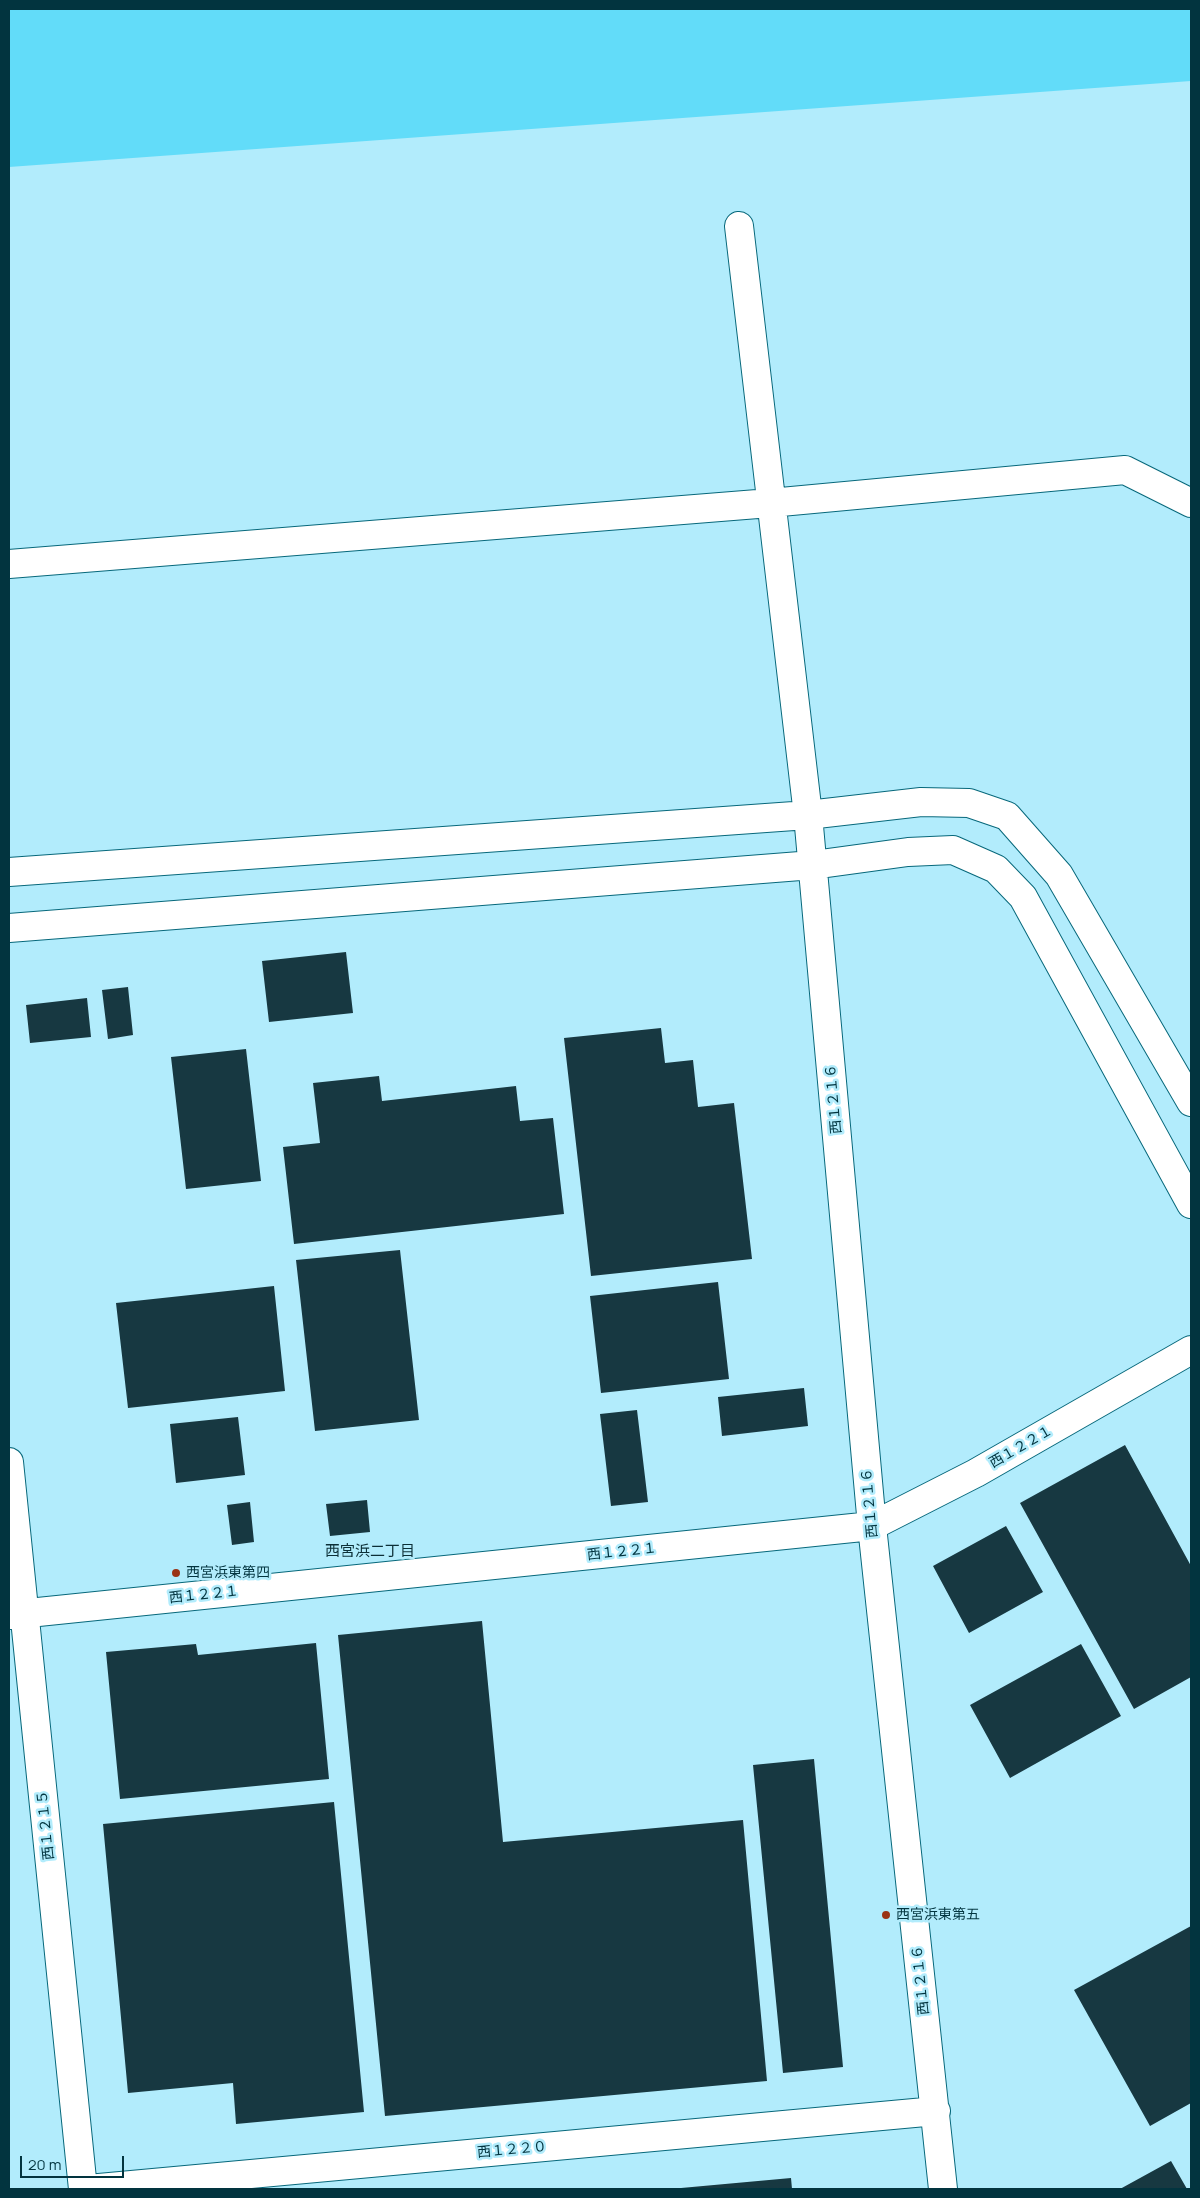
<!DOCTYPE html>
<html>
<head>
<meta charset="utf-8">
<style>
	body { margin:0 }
	#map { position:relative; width:1200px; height:2198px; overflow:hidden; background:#b2ecfc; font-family:Manrope,sans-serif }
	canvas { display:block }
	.frame { position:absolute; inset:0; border:10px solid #02343f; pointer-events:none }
	.scale { position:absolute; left:20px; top:2156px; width:104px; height:22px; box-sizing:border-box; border:2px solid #02343f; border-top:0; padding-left:6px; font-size:15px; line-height:18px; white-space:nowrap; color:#02343f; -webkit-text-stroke:4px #b2ecfc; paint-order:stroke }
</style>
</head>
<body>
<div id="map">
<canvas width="1200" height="2198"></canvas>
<div class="frame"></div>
<div class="scale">20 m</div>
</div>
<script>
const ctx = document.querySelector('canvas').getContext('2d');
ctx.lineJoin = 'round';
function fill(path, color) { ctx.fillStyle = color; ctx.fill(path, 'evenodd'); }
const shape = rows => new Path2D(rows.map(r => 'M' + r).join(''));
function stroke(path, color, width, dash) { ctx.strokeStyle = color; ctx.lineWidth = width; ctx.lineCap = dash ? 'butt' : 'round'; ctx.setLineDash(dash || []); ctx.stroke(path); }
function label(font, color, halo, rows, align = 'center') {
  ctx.font = font + ' Manrope,"Noto Sans JP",sans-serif'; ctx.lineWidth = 5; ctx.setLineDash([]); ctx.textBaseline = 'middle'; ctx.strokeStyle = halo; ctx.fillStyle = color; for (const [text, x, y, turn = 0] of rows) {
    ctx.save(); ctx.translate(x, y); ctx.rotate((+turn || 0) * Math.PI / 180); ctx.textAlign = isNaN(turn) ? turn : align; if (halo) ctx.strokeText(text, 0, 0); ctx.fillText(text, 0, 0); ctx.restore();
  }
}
fill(shape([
	[9,9,1191,9,1191,81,9,167]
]), '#62dcf9');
fill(shape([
	[346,952,353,1013,269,1022,262,961],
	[128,987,133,1035,108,1039,102,990],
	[87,998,91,1037,30,1043,26,1005],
	[661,1028,665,1063,693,1060,698,1107,734,1103,752,1259,591,1276,564,1038],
	[246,1049,261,1181,186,1189,171,1057],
	[379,1076,382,1101,516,1086,520,1121,553,1118,564,1214,294,1244,283,1147,320,1143,313,1083],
	[400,1250,419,1420,315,1431,296,1260],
	[718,1282,729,1379,601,1393,590,1296],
	[274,1286,285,1391,128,1408,116,1303],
	[804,1388,808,1426,722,1436,718,1397],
	[637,1410,648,1502,611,1506,600,1414],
	[238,1417,245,1475,176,1483,170,1424],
	[1125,1445,1191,1566,1191,1677,1134,1709,1020,1503],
	[367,1500,370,1532,330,1536,326,1504],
	[250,1502,254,1542,232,1545,227,1505],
	[1006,1526,1043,1592,969,1633,933,1566],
	[482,1621,503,1842,743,1820,767,2081,385,2116,338,1635],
	[316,1643,329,1779,120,1799,106,1652,196,1644,198,1655],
	[1081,1644,1121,1716,1010,1778,970,1705],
	[814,1759,843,2067,783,2073,753,1765],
	[334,1802,364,2112,236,2124,233,2083,128,2093,103,1824],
	[1191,1926,1191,2103,1150,2126,1074,1990],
	[1171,2161,1187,2189,1120,2189],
	[791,2178,792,2189,681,2189,681,2188]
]), '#173841');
const minor = shape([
	[739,226,808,815,872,1526,943,2189],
	[9,564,770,503,1125,470,1191,503],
	[9,872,808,815,921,802,969,803,1007,816,1059,875,1191,1102],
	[9,928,813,865,908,852,953,850,996,869,1023,897,1191,1204],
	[9,1462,83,2189],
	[9,1615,872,1526,976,1473,1191,1350],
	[88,2189,936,2111]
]);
stroke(minor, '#07687b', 30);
stroke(minor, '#fff', 28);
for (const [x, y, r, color] of [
	[176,1573,5,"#9a3315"],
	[886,1915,5,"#9a3315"]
]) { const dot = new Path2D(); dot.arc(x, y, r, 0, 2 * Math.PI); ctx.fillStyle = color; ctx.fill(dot); stroke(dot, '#b2ecfc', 2); }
label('14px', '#02343f', '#b2ecfc', [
	["西１２１６",834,1099,-95],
	["西１２２１",1021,1447,-30],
	["西１２１６",870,1503,-95],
	["西１２２１",622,1552,-6],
	["西１２２１",204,1595,-6],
	["西１２１５",46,1825,-96],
	["西１２１６",921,1980,-96],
	["西１２２０",512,2150,-5]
]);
label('14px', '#02343f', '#b2ecfc', [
	["西宮浜東第四",186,1573],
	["西宮浜東第五",896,1915]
], 'left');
label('15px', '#0c2f37', '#b2ecfc', [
	["西宮浜二丁目",370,1552]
]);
</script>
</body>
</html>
